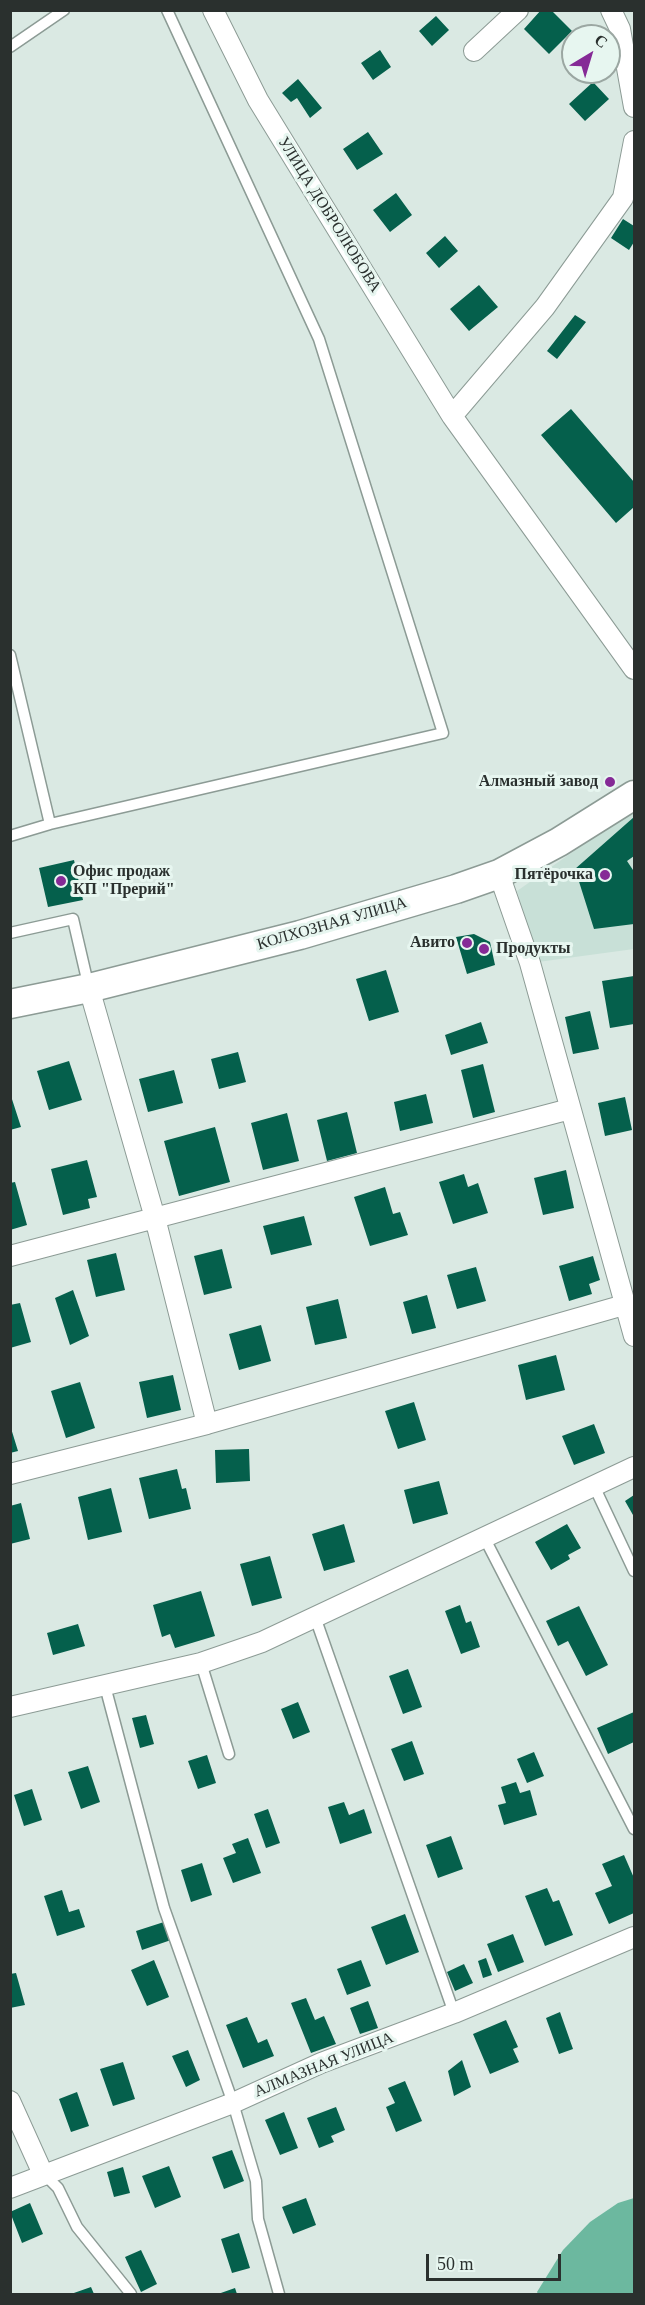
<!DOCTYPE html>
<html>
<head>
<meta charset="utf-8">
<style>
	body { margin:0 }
	#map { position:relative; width:645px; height:2305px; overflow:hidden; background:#dae9e3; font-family:"Times New Roman",serif }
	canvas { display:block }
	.frame { position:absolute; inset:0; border:12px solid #2a302e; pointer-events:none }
	.north { position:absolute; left:561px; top:24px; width:60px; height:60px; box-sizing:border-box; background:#e7f6f0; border:2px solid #9ba7a2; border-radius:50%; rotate:38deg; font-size:16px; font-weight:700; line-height:24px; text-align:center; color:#2a302e }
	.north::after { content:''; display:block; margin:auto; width:21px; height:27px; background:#852a96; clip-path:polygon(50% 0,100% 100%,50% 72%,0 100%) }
	.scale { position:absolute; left:426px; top:2254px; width:135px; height:27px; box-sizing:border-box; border:3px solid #2a302e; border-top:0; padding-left:8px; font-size:18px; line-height:21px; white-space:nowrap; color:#2a302e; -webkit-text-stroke:4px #e7f6f0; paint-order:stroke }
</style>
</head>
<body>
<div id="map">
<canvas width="645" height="2305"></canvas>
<div class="frame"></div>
<div class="north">С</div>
<div class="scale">50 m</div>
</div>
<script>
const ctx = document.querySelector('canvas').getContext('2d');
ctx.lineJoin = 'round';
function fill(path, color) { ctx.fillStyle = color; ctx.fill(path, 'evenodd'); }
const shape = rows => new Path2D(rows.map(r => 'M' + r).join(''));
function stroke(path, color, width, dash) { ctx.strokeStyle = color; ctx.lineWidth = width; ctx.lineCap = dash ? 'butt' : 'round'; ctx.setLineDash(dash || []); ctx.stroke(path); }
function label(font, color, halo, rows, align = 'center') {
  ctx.font = font + ' "Times New Roman",serif'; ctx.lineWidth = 6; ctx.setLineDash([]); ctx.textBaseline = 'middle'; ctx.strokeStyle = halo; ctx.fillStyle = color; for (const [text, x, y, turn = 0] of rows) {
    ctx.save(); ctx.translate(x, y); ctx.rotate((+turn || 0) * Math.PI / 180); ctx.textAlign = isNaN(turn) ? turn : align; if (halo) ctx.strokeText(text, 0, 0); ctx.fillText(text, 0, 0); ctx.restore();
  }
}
fill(shape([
	[634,809,634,949,538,962,517,891]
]), '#c8e0d7');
fill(shape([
	[634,2198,634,2294,538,2294,537,2292,563,2250,590,2222,618,2203]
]), '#6cb89f');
fill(shape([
	[541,10,551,10,572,31,549,54,524,29],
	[436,16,449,30,432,46,419,31],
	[380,50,391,67,373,80,361,63],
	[298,79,322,108,310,118,297,98,291,102,282,93],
	[593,82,609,99,585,121,569,104],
	[368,132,383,154,357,170,343,149],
	[396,193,412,215,390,232,373,210],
	[623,219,634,226,634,242,629,250,611,238],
	[445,236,458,251,439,268,426,253],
	[479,285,498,307,469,331,450,309],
	[575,315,586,322,557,359,547,351],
	[571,409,634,482,634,507,616,523,541,435],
	[634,817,634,856,627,861,633,870,634,924,594,929,575,869],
	[74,860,83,900,48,907,39,868],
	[474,934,490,942,495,965,467,974,456,937],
	[386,970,399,1012,369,1021,356,979],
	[634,976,634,1024,610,1028,602,981],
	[590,1011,599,1049,573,1054,565,1017],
	[481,1022,488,1043,451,1055,445,1035],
	[238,1052,246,1082,219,1089,211,1059],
	[69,1061,82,1100,49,1110,37,1071],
	[483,1064,495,1112,473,1118,461,1070],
	[174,1070,183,1103,148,1112,139,1079],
	[10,1093,21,1127,10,1130],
	[426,1094,433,1123,400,1131,394,1102],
	[625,1097,632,1130,605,1136,598,1103],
	[347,1112,357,1153,327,1161,317,1120],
	[287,1113,299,1161,263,1170,251,1123],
	[215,1127,230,1182,179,1196,164,1141],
	[87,1160,97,1197,88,1199,90,1208,63,1215,51,1169],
	[566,1170,574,1208,543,1215,534,1178],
	[464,1174,468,1187,478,1183,488,1213,453,1224,439,1182],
	[15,1182,27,1225,10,1230,10,1183],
	[385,1187,393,1214,400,1212,408,1235,370,1246,354,1197],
	[304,1216,312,1245,271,1255,263,1226],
	[222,1249,232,1288,204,1295,194,1256],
	[116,1253,125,1290,96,1297,87,1260],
	[593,1256,600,1280,589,1284,592,1294,569,1301,559,1266],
	[476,1267,486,1301,457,1309,447,1275],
	[73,1290,89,1336,70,1345,55,1298],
	[427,1295,436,1328,412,1334,403,1302],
	[338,1299,347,1338,315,1345,306,1307],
	[20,1303,31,1342,10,1348,10,1305],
	[261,1325,271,1361,239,1370,229,1334],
	[556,1355,565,1390,526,1400,518,1365],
	[173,1375,181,1410,147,1418,139,1382],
	[80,1382,95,1428,66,1438,51,1391],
	[414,1402,426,1440,398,1449,385,1411],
	[594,1424,605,1453,574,1465,562,1436],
	[10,1425,18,1451,10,1453],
	[249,1449,250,1481,216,1483,215,1450],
	[177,1469,182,1489,186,1488,191,1509,149,1519,139,1478],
	[439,1481,448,1514,413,1524,404,1490],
	[111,1488,122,1532,88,1540,78,1497],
	[634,1495,634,1514,633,1515,625,1501],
	[21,1503,30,1539,10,1544,10,1506],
	[344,1524,355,1562,324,1571,312,1534],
	[567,1524,581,1548,568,1555,570,1559,551,1570,535,1542],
	[270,1556,282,1598,252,1606,240,1564],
	[201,1591,215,1636,175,1648,170,1634,162,1637,153,1605],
	[460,1605,466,1623,471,1621,480,1647,461,1654,445,1611],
	[579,1606,608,1665,586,1676,568,1641,558,1646,546,1621],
	[78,1624,85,1646,53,1655,47,1633],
	[408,1669,422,1707,403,1714,389,1676],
	[298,1702,310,1732,293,1739,281,1709],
	[634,1712,634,1742,608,1754,597,1728],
	[146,1715,154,1744,140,1748,132,1718],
	[412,1741,424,1774,404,1781,391,1749],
	[534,1752,544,1776,527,1783,517,1759],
	[207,1755,216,1783,198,1789,188,1761],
	[88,1766,100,1802,81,1809,68,1772],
	[516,1782,520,1793,530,1790,537,1815,504,1825,498,1805,506,1803,501,1787],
	[32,1789,42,1820,24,1826,14,1795],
	[344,1802,349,1815,364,1809,372,1833,340,1844,328,1807],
	[268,1809,280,1843,266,1848,254,1814],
	[451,1836,463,1869,438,1878,426,1845],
	[248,1838,261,1873,233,1883,223,1858,236,1853,232,1844],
	[624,1855,634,1878,634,1913,609,1924,595,1893,612,1886,602,1864],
	[202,1863,212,1895,191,1902,181,1870],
	[547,1888,553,1902,559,1900,573,1935,545,1946,525,1896],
	[62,1890,69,1912,79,1909,85,1927,57,1936,44,1896],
	[405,1914,419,1952,386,1965,371,1927],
	[164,1922,171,1940,142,1950,136,1931],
	[513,1934,524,1962,498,1972,487,1944],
	[486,1958,492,1975,483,1978,478,1961],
	[154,1960,169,1997,147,2006,131,1970],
	[361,1960,371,1986,347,1995,337,1969],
	[464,1964,473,1983,455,1991,447,1972],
	[16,1973,25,2005,10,2008,10,1974],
	[306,1998,315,2020,324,2016,336,2044,311,2053,291,2003],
	[368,2001,378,2028,360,2034,350,2008],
	[560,2012,573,2049,559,2054,546,2018],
	[247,2017,258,2043,267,2039,274,2056,243,2068,226,2025],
	[506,2020,518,2047,513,2049,519,2062,490,2074,473,2034],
	[188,2050,200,2080,186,2087,172,2056],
	[462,2060,471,2087,454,2096,448,2071],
	[123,2062,135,2099,113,2106,100,2069],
	[405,2081,422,2121,396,2132,386,2107,395,2103,388,2088],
	[77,2092,89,2126,71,2132,59,2099],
	[336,2107,345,2130,331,2136,334,2142,319,2148,307,2118],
	[284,2112,298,2148,280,2155,265,2120],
	[232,2150,244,2181,224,2189,212,2157],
	[169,2166,181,2197,155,2208,142,2176],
	[123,2167,130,2193,114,2197,107,2172],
	[306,2198,316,2225,293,2234,282,2207],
	[30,2203,43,2234,22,2243,10,2212],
	[239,2233,250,2268,232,2273,221,2239],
	[141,2250,157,2284,141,2292,125,2257],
	[91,2287,94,2294,71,2294],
	[235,2288,237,2294,218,2294]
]), '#05604c');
const service = shape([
	[10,47,64,10],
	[10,655,50,824],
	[10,836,50,824,443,733,319,339,167,10],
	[10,933,73,919,89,988],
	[594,1486,634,1571],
	[484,1537,634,1829],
	[315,1617,454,2013],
	[201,1663,229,1754],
	[105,1686,164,1908,233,2103,256,2181,258,2219,279,2294],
	[44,2174,58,2188,77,2227,131,2294]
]);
const minor = shape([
	[213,10,258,100,452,416,634,669],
	[611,10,620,29,634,107],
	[474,51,518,10],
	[452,416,545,307,623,198,634,141],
	[499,874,530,963,634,1336],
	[89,988,155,1218,207,1424],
	[10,1256,570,1109],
	[10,1474,207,1424,624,1305],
	[10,1707,201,1663,262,1642,634,1467],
	[10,2101,43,2174],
	[10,2188,233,2103,321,2063,454,2013,634,1937]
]);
const secondary = shape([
	[10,1004,89,988,300,935,456,889,499,874,559,842,634,795]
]);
stroke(service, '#8c9b95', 13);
stroke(minor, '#8c9b95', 22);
stroke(secondary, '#8c9b95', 31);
stroke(service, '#fff', 10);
stroke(minor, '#fff', 20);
stroke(secondary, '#fff', 28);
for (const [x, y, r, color] of [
	[610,782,6,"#852a96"],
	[605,875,6,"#852a96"],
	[61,881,6,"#852a96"],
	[467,943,6,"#852a96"],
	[484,949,6,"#852a96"]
]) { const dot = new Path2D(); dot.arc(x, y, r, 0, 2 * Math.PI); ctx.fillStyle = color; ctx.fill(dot); stroke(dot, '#e7f6f0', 2); }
label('16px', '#2a302e', '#e7f6f0', [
	["УЛИЦА ДОБРОЛЮБОВА",329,215,58],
	["КОЛХОЗНАЯ УЛИЦА",332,924,-16],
	["АЛМАЗНАЯ УЛИЦА",324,2065,-22]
]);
label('bold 16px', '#2a302e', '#e7f6f0', [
	["Алмазный завод",598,782],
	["Офис продаж",73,872,"left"],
	["КП \"Прерий\"",73,890,"left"],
	["Пятёрочка",593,875],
	["Авито",455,943],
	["Продукты",496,949,"left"]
], 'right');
</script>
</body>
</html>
